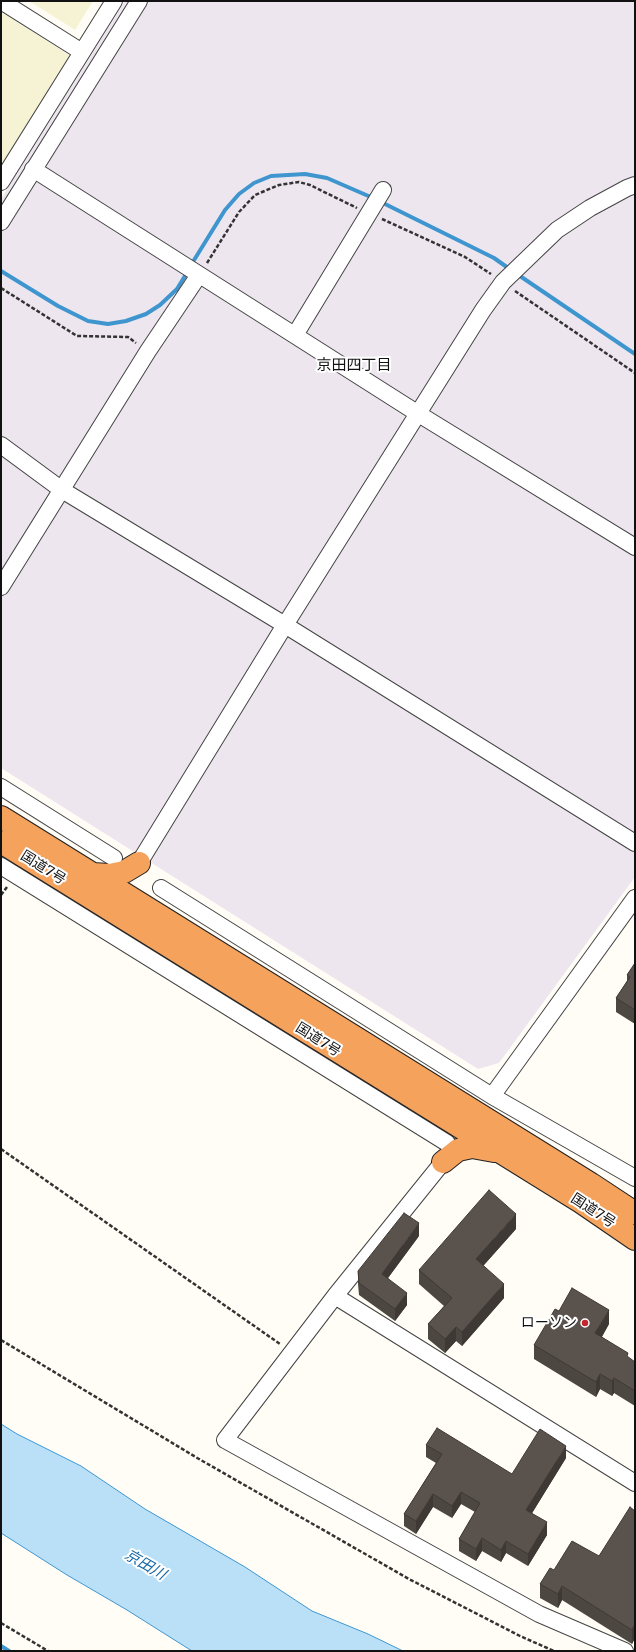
<!DOCTYPE html>
<html>
<head>
<meta charset="utf-8">
<style>
	body { margin:0 }
	#map { position:relative; width:636px; height:1652px; overflow:hidden; background:#fffdf5; font-family:Merriweather,serif }
	canvas { display:block }
	.frame { position:absolute; inset:0; border:2px solid #111; pointer-events:none }
</style>
</head>
<body>
<div id="map">
<canvas width="636" height="1652"></canvas>
<div class="frame"></div>
</div>
<script>
const ctx = document.querySelector('canvas').getContext('2d');
ctx.lineJoin = 'round';
function fill(path, color) { ctx.fillStyle = color; ctx.fill(path, 'evenodd'); }
const shape = rows => new Path2D(rows.map(r => 'M' + r).join(''));
function stroke(path, color, width, dash) { ctx.strokeStyle = color; ctx.lineWidth = width; ctx.lineCap = dash ? 'butt' : 'round'; ctx.setLineDash(dash || []); ctx.stroke(path); }
function label(font, color, halo, rows, align = 'center') {
  ctx.font = font + ' Merriweather,"Noto Sans JP",serif'; ctx.lineWidth = 4; ctx.setLineDash([]); ctx.textBaseline = 'middle'; ctx.strokeStyle = halo; ctx.fillStyle = color; for (const [text, x, y, turn = 0] of rows) {
    ctx.save(); ctx.translate(x, y); ctx.rotate((+turn || 0) * Math.PI / 180); ctx.textAlign = isNaN(turn) ? turn : align; if (halo) ctx.strokeText(text, 0, 0); ctx.fillText(text, 0, 0); ctx.restore();
  }
}
fill(shape([
	[125,1,635,1,635,877,499,1063,478,1069,1,768,1,199]
]), '#eee6ef');
fill(shape([
	[29,1,93,1,75,30],
	[1,12,72,57,1,170]
]), '#f6f3d4');
const water = shape([
	[1,1424,17,1434,81,1466,145,1509,245,1567,312,1611,368,1634,403,1651,192,1651,127,1610,67,1575,1,1533,1,1424]
]);
fill(water, '#b9e0f7');
stroke(water, '#3f96cf', 1);
stroke(shape([
	[379,201,494,258,511,270],
	[191,265,225,210,239,194,254,183,271,176,305,174,327,178,373,198],
	[1,271,58,306,88,321,108,324,126,321,146,314,160,305,177,289,188,271],
	[517,274,635,354],
	[1,1646,9,1651]
]), '#3f96cf', 4);
const minor = shape([
	[1,1,82,52],
	[33,169,417,413,635,547],
	[1,182,114,1],
	[1,222,139,1],
	[295,335,383,190],
	[1,445,62,490,285,625,635,843],
	[1,587,148,351,199,275],
	[1,787,114,858],
	[139,863,285,625,483,310,503,282,557,230,590,208,627,188,635,185],
	[1,866,447,1143],
	[161,888,492,1096,635,1178],
	[492,1096,635,898],
	[443,1162,335,1296,225,1440,539,1614,625,1651],
	[335,1296,635,1483]
]);
const highway = shape([
	[1,817,591,1184,635,1213],
	[1,842,581,1202,635,1239],
	[92,874,110,875,124,872,139,863],
	[443,1162,458,1150,472,1147,494,1151]
]);
stroke(minor, '#444', 18);
stroke(highway, '#222', 24);
stroke(shape([
	[382,219,465,257,491,274],
	[207,263,239,212,255,195,279,185,299,182,310,185,357,208],
	[1,288,77,336,128,337,136,343],
	[515,291,635,373],
	[1,895,7,887],
	[1,1149,280,1344],
	[1,1340,199,1459,409,1579,520,1636,554,1651],
	[1,1623,48,1651]
]), '#333', 2.5, [4, 2]);
stroke(minor, '#fff', 16);
stroke(highway, '#f5a25d', 22);
fill(shape([
	[635,963,635,1024,616,1012,616,998,627,981,627,975],
	[516,1229,483,1266,504,1298,462,1346,456,1341,445,1353,428,1339,428,1324,444,1306,419,1284,419,1270],
	[419,1236,388,1278,407,1305,395,1321,359,1295,358,1284,358,1271],
	[609,1324,602,1337,628,1358,635,1362,635,1406,614,1393,612,1396,600,1389,596,1397,534,1359,534,1345],
	[426,1445,512,1474,566,1458,532,1513,547,1535,528,1566,506,1553,501,1562,482,1551,476,1561,459,1551,459,1539,475,1512,461,1504,452,1518,433,1507,416,1534,404,1526,404,1514,436,1463,426,1457],
	[635,1511,635,1638,632,1644,562,1600,558,1608,540,1598,540,1584,554,1570,599,1556]
]), '#4d4742');
fill(shape([
	[516,1214,516,1229,476,1274,476,1259],
	[419,1223,419,1236,382,1286,382,1274],
	[504,1284,504,1298,462,1346,462,1332],
	[407,1293,407,1305,395,1321,395,1309],
	[609,1310,609,1324,595,1348,595,1333],
	[456,1327,456,1341,445,1353,445,1339],
	[600,1374,600,1389,596,1397,596,1382],
	[614,1378,614,1393,612,1396,612,1381],
	[566,1446,566,1458,526,1523,526,1510],
	[461,1492,461,1504,452,1518,452,1506],
	[433,1494,433,1507,416,1534,416,1521],
	[547,1522,547,1535,528,1566,528,1554],
	[482,1538,482,1551,476,1561,476,1549],
	[506,1541,506,1553,501,1562,501,1550],
	[562,1586,562,1600,558,1608,558,1594],
	[635,1624,635,1638,632,1644,632,1630]
]), '#3f3936');
const building = shape([
	[635,963,635,1010,616,998,630,977,627,975,635,963],
	[489,1190,516,1214,476,1259,504,1284,462,1332,456,1327,445,1339,428,1324,452,1298,419,1270,489,1190],
	[404,1213,419,1223,382,1274,407,1293,395,1309,359,1283,358,1271,404,1213],
	[572,1288,609,1310,595,1333,628,1353,627,1356,635,1362,635,1391,614,1378,612,1381,600,1374,596,1382,534,1345,555,1309,559,1311,572,1288],
	[437,1428,512,1474,540,1429,566,1446,526,1510,547,1522,528,1554,506,1541,501,1550,482,1538,476,1549,459,1539,480,1503,461,1492,452,1506,433,1494,416,1521,404,1514,442,1454,426,1445,437,1428],
	[630,1507,635,1511,635,1624,632,1630,562,1586,558,1594,540,1584,550,1568,554,1570,572,1541,599,1556,630,1507]
]);
fill(building, '#5a524d');
stroke(building, '#3f3936', 1);
for (const [x, y, r, color] of [
	[585,1323,4,"#c4262e"]
]) { const dot = new Path2D(); dot.arc(x, y, r, 0, 2 * Math.PI); ctx.fillStyle = color; ctx.fill(dot); stroke(dot, '#fff', 1.5); }
label('14px', '#111', '#fff', [
	["国道7号",43,868,32],
	["国道7号",318,1040,32],
	["国道7号",593,1211,33]
]);
label('14px', '#111', '#fff', [
	["ローソン",577,1323]
], 'right');
label('15px', '#111', '#fff', [
	["京田四丁目",354,366]
]);
label('italic 15px', '#1768a6', '#fff', [
	["京田川",145,1565,30]
]);
</script>
</body>
</html>
